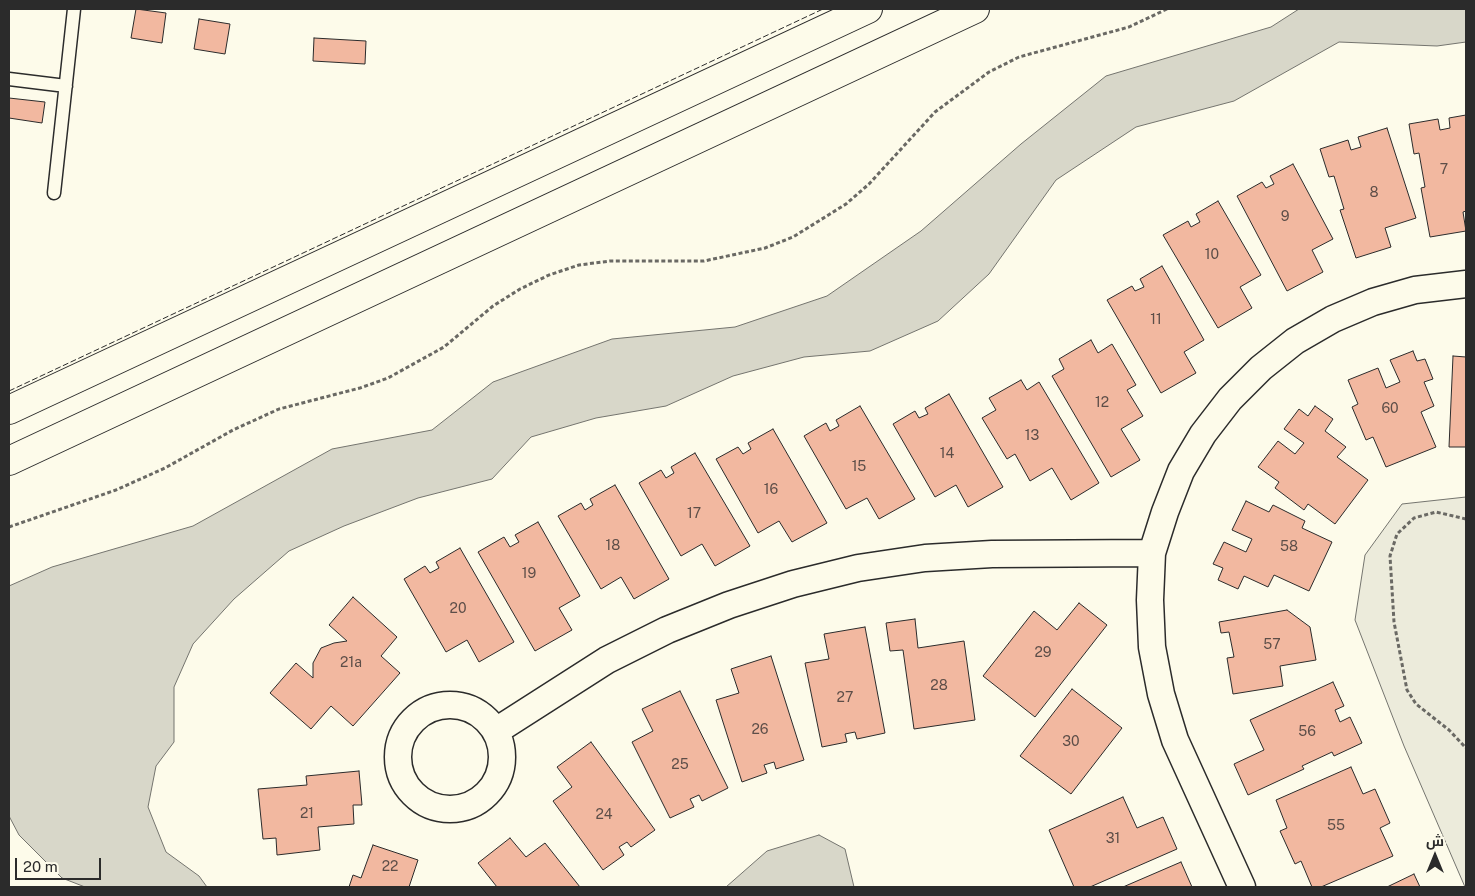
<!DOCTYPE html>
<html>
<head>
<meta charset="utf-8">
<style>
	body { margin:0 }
	#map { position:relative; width:1475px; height:896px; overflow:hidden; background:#fdfbea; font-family:"Public Sans",Cairo,sans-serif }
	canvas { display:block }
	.frame { position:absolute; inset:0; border:10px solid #2b2b2b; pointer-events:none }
	.north { position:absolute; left:1410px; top:831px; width:50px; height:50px; -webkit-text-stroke:4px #fdfbea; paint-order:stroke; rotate:0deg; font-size:14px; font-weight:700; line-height:20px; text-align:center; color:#2b2b2b }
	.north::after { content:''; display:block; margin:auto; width:18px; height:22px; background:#2b2b2b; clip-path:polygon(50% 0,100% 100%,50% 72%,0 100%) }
	.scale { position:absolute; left:15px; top:858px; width:86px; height:22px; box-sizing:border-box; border:2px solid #2b2b2b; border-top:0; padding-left:6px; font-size:15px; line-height:18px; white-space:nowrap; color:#2b2b2b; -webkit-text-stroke:4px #fdfbea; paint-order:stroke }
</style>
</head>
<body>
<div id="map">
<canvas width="1475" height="896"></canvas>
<div class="frame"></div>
<div class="north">ش</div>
<div class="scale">20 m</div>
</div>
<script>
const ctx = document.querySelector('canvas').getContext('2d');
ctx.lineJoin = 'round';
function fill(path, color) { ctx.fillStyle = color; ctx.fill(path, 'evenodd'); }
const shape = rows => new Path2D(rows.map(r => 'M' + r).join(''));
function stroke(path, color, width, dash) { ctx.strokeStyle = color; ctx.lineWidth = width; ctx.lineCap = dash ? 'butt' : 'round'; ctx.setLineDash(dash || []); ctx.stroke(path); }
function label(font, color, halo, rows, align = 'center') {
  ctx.font = font + ' "Public Sans",sans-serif'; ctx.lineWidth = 4; ctx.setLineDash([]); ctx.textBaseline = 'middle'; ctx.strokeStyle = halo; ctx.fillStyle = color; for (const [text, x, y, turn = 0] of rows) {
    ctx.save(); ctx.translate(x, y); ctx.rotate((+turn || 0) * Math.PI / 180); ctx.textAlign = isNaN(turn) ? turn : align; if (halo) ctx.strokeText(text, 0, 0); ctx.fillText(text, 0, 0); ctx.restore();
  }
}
const green = shape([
	[1466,497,1466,887,1465,887,1404,746,1355,620,1365,555,1402,504,1466,497]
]);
fill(green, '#ecebdb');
stroke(green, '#74746e', 1);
const water = shape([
	[1299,9,1466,9,1466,42,1437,46,1339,42,1234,101,1136,127,1056,180,989,274,938,321,870,351,804,357,733,376,666,406,596,418,531,437,492,479,418,498,344,526,289,551,234,599,193,644,174,687,174,742,156,766,148,807,166,852,199,876,207,887,85,887,62,878,19,835,9,816,9,586,52,567,193,526,332,449,432,430,493,382,612,339,735,327,827,296,921,231,1021,144,1106,76,1271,27,1299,9],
	[819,835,845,849,854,887,726,887,767,851,819,835]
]);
fill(water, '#d8d7c9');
stroke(water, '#74746e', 1);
const building = shape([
	[136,9,166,13,162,43,131,38,136,9],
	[199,19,230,24,225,54,194,49,199,19],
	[314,38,366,41,365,64,313,61,314,38],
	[9,98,45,102,42,123,9,118,9,98],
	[1466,115,1466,211,1463,212,1466,231,1430,237,1421,188,1425,187,1419,153,1414,154,1409,124,1438,119,1440,130,1450,128,1449,118,1466,115],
	[1387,128,1416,218,1385,228,1391,247,1356,258,1340,210,1344,209,1334,176,1329,177,1320,149,1348,140,1351,150,1361,147,1358,137,1387,128],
	[1293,164,1333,239,1312,250,1323,272,1287,291,1237,196,1262,182,1266,188,1274,184,1270,176,1293,164],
	[1218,201,1261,275,1240,287,1252,308,1218,328,1163,235,1188,221,1191,227,1200,222,1196,214,1218,201],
	[1162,266,1204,340,1184,352,1196,373,1161,393,1107,300,1132,286,1135,291,1144,287,1140,279,1162,266],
	[1091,340,1098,353,1112,344,1136,385,1127,390,1143,416,1121,429,1140,460,1111,477,1052,376,1064,369,1059,359,1091,340],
	[1413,351,1417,361,1425,359,1433,379,1424,382,1434,406,1421,412,1436,447,1386,467,1373,437,1366,440,1352,407,1358,404,1348,380,1378,368,1386,388,1400,382,1390,360,1413,351],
	[1453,356,1466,357,1466,447,1449,447,1453,356],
	[1021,380,1027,390,1039,382,1099,483,1071,500,1052,468,1030,481,1015,454,1007,459,982,418,996,410,989,398,1021,380],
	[949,394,1003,487,968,507,956,485,935,497,893,424,915,411,919,418,928,414,925,408,949,394],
	[860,406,915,499,879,519,867,498,846,509,804,436,826,423,830,431,839,426,836,420,860,406],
	[1315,406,1333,419,1325,431,1346,447,1337,457,1368,480,1335,524,1308,504,1304,510,1275,488,1279,482,1258,467,1278,441,1295,454,1304,443,1284,429,1299,409,1308,416,1315,406],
	[773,429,827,523,792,542,779,521,758,533,716,459,738,447,743,454,751,449,748,443,773,429],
	[695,453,750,546,715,566,702,544,681,556,639,483,661,470,666,478,674,473,671,467,695,453],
	[615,485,669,579,634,599,621,577,601,589,558,516,581,503,585,510,593,505,590,499,615,485],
	[1246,501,1269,512,1273,505,1305,521,1302,528,1332,542,1309,591,1274,575,1268,587,1244,576,1238,589,1218,580,1223,568,1213,564,1224,542,1246,552,1252,539,1232,530,1246,501],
	[538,522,580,596,559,608,572,630,535,651,478,552,504,537,510,547,519,542,515,535,538,522],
	[460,548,514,642,479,662,467,640,446,652,404,579,425,566,430,573,439,568,436,562,460,548],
	[353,597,397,637,381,656,400,673,353,726,331,706,311,729,270,693,296,663,313,678,313,663,321,648,334,643,347,641,329,625,353,597],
	[1079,603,1107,625,1035,717,983,676,1034,611,1057,630,1079,603],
	[1287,610,1310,627,1316,660,1280,666,1283,686,1233,694,1227,658,1234,657,1229,632,1221,633,1219,622,1287,610],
	[915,619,918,648,964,641,975,720,914,729,903,650,890,651,886,623,915,619],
	[865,627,885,733,857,739,855,732,845,734,847,742,822,747,805,663,829,659,824,634,865,627],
	[771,656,804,760,776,769,774,762,764,765,767,773,742,782,716,700,739,693,731,669,771,656],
	[1333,682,1344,706,1335,710,1340,722,1350,717,1362,743,1334,756,1332,752,1302,766,1304,769,1248,795,1234,764,1264,750,1250,720,1333,682],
	[1072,689,1122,728,1071,794,1020,756,1072,689],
	[680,691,728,788,702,801,699,795,690,799,694,807,670,818,632,742,653,731,642,709,680,691],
	[591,742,655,830,631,847,627,842,619,847,624,855,603,870,553,801,572,787,557,767,591,742],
	[1351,767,1363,794,1375,789,1390,823,1380,828,1393,856,1321,887,1312,887,1301,861,1295,864,1280,831,1287,828,1276,800,1351,767],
	[359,771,362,805,353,805,354,824,318,827,320,850,277,855,276,838,263,839,258,789,307,785,306,776,359,771],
	[1123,797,1137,828,1163,817,1177,849,1090,887,1074,887,1049,830,1123,797],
	[510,838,526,857,545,843,580,887,497,887,478,863,510,838],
	[373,845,418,860,409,887,349,887,353,875,361,878,373,845],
	[1181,862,1192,887,1123,887,1181,862],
	[1414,874,1420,887,1387,887,1414,874]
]);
fill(building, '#f2b8a0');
stroke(building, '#2b2b2b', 1);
const lane = shape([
	[9,79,66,86],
	[54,193,74,9]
]);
const street = shape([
	'398 757a52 52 0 1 1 104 0a52 52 0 1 1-104 0Z',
	[496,731,607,660,667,630,729,605,793,584,858,568,925,558,992,554,1152,553],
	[1242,887,1175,740,1161,694,1152,647,1150,600,1152,553,1165,512,1181,471,1203,434,1230,399,1261,368,1295,341,1333,319,1373,302,1415,290,1466,284]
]);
const secondary = shape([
	[9,410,868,9],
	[9,461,975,9]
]);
stroke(lane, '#2b2b2b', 15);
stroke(street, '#2b2b2b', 29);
stroke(secondary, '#2b2b2b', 30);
stroke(shape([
	[1466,519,1436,512,1414,518,1397,534,1390,556,1394,622,1407,690,1416,704,1449,730,1466,748],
	[9,527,116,490,165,468,233,430,279,409,360,388,388,378,444,347,493,306,520,289,549,275,579,265,610,261,704,261,765,248,793,237,846,204,869,184,935,112,989,72,1019,57,1129,27,1167,9]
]), '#6a6964', 3, [4, 2.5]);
stroke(lane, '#fdfbea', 12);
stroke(street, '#fdfbea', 26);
stroke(secondary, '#fdfbea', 28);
stroke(shape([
	[9,391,823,9]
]), '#2b2b2b', 1, [6, 2.5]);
label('14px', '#5d4e48', null, [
	["7",1444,170],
	["8",1374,193],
	["9",1285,217],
	["10",1212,255],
	["11",1156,320],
	["12",1102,403],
	["60",1390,409],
	["13",1032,436],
	["14",947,454],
	["15",859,467],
	["16",771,490],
	["17",694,514],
	["18",613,546],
	["58",1289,547],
	["19",529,574],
	["20",458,609],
	["57",1272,645],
	["29",1043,653],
	["21a",351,663],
	["28",939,686],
	["27",845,698],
	["26",760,730],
	["56",1307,732],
	["30",1071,742],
	["25",680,765],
	["21",307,814],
	["24",604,815],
	["55",1336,826],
	["31",1113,839],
	["22",390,867]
]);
</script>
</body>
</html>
